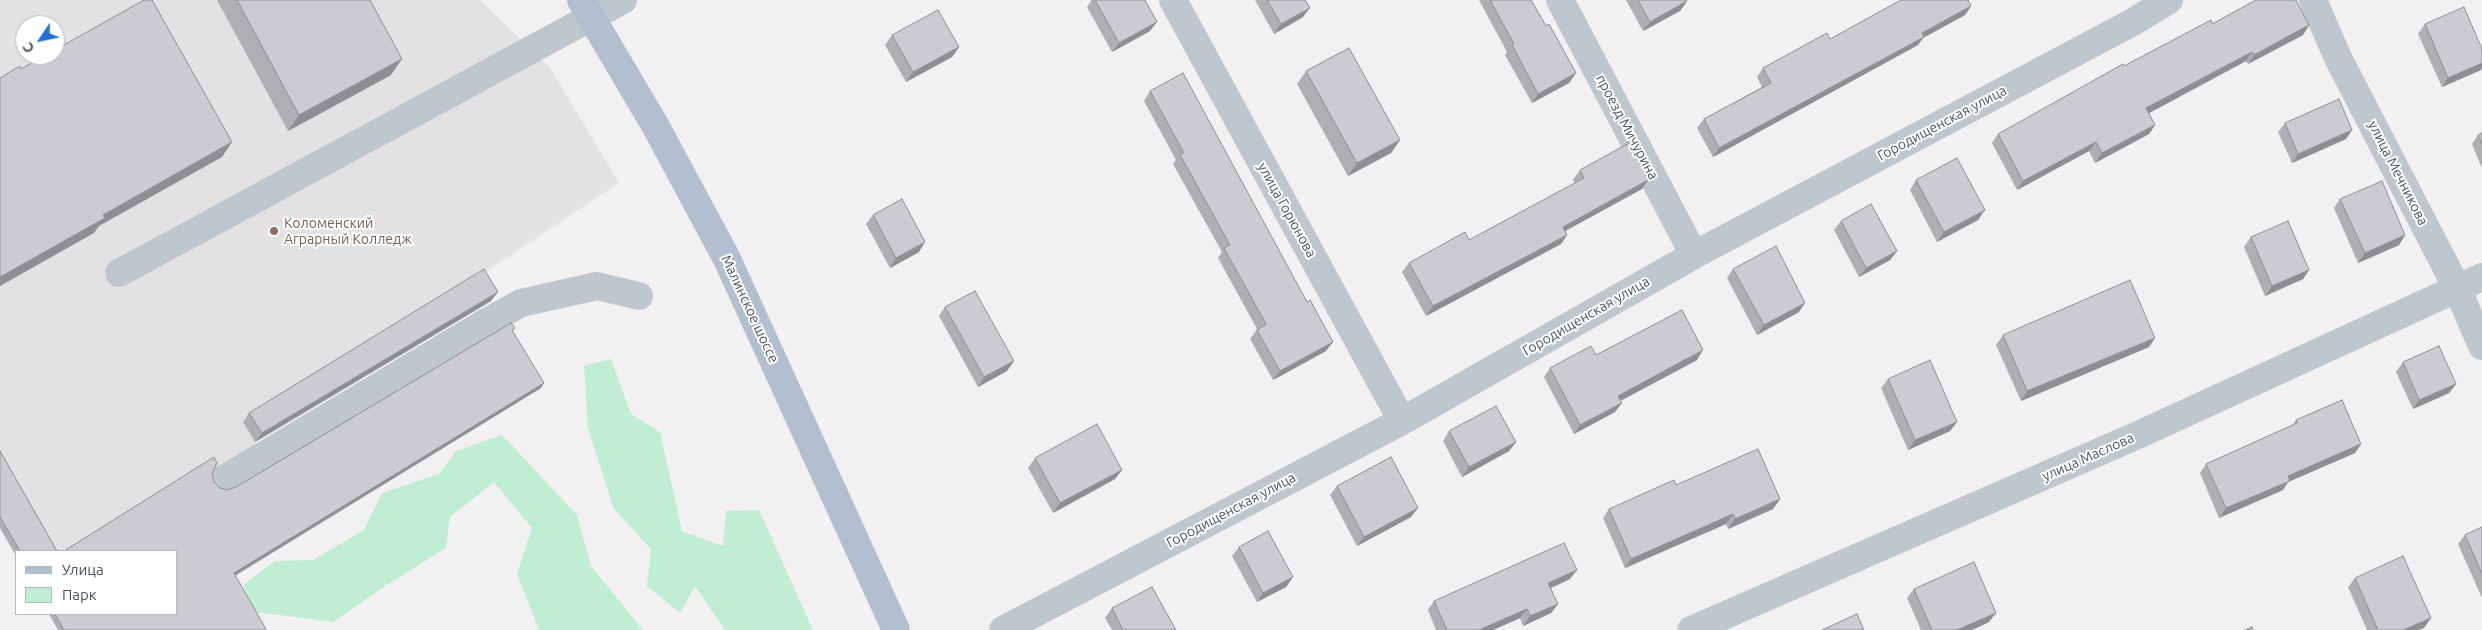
<!DOCTYPE html>
<html>
<head>
<meta charset="utf-8">
<style>
	body { margin:0 }
	#map { position:relative; width:2482px; height:630px; overflow:hidden; background:#f2f0f0; font-family:Ubuntu,sans-serif }
	canvas { display:block }
	.legend { position:absolute; left:15px; top:550px; width:162px; height:65px; box-sizing:border-box; background:#fff; border:1px solid #b6babe; margin:0; padding:6px 9px; list-style:none; font-size:15px; color:#48535d }
	.legend li { display:flex; align-items:center; gap:10px; height:25px }
	.legend b { width:25px; border:1px solid #b6babe }
	.north { position:absolute; left:15px; top:15px; width:50px; height:50px; box-sizing:border-box; background:#fff; border:1px solid #b6babe; border-radius:50%; rotate:236deg; font-size:14px; font-weight:700; line-height:20px; text-align:center; color:#48535d }
	.north::after { content:''; display:block; margin:auto; width:18px; height:22px; background:#1f70dd; clip-path:polygon(50% 0,100% 100%,50% 72%,0 100%) }
</style>
</head>
<body>
<div id="map">
<canvas width="2482" height="630"></canvas>
<ul class="legend">
<li><b style="height:6px;background:#b1bfce"></b>Улица</li>
<li><b style="height:14px;background:#c0eed3"></b>Парк</li>
</ul>
<div class="north">С</div>
</div>
<script>
const ctx = document.querySelector('canvas').getContext('2d');
ctx.lineJoin = 'round';
function fill(path, color) { ctx.fillStyle = color; ctx.fill(path, 'evenodd'); }
const shape = rows => new Path2D(rows.map(r => 'M' + r).join(''));
function stroke(path, color, width, dash) { ctx.strokeStyle = color; ctx.lineWidth = width; ctx.lineCap = dash ? 'butt' : 'round'; ctx.setLineDash(dash || []); ctx.stroke(path); }
function label(font, color, halo, rows, align = 'center') {
  ctx.font = font + ' Ubuntu,sans-serif'; ctx.lineWidth = 4; ctx.setLineDash([]); ctx.textBaseline = 'middle'; ctx.strokeStyle = halo; ctx.fillStyle = color; for (const [text, x, y, turn = 0] of rows) {
    ctx.save(); ctx.translate(x, y); ctx.rotate((+turn || 0) * Math.PI / 180); ctx.textAlign = isNaN(turn) ? turn : align; if (halo) ctx.strokeText(text, 0, 0); ctx.fillText(text, 0, 0); ctx.restore();
  }
}
fill(shape([
	[0,0,480,0,550,68,619,183,477,278,243,422,257,446,216,470,210,462,68,551,50,551,0,462],
	[25,25,55,25,55,55,25,55]
]), '#e3e1e2');
fill(shape([
	[611,359,631,414,660,432,682,531,723,546,726,511,759,510,813,630,725,630,695,586,680,613,647,586,651,549,614,509,588,429,584,366],
	[502,435,577,515,591,566,643,630,539,630,517,574,532,528,494,482,450,517,446,548,385,586,333,622,255,612,243,585,275,561,313,560,364,530,382,493,439,474,456,451]
]), '#c0eed3');
stroke(shape([
	[1173,0,1402,421],
	[1560,0,1694,255],
	[2313,0,2338,58,2457,288,2482,346],
	[119,273,623,0],
	[224,479,483,324,521,303,597,286,639,296],
	[1003,630,1402,421,1694,255,2133,22,2169,0],
	[1691,630,2138,435,2482,277]
]), '#bec7ce', 28);
stroke(shape([
	[581,0,655,125,727,259,896,630]
]), '#b1bfce', 28);
fill(shape([
	[217,0,370,0,391,75,288,131],
	[1091,0,1145,0,1150,31,1112,52,1087,7,1091,1],
	[1255,0,1305,0,1303,17,1274,34],
	[1479,0,1531,0,1546,26,1576,73,1569,83,1532,103,1505,55,1507,52],
	[1626,0,1686,0,1687,1,1680,11,1643,31],
	[1971,6,1965,15,1923,38,1918,45,1713,157,1697,128,1704,119,1762,87,1757,77,1763,68,1830,39],
	[2212,24,2309,25,2303,35,2248,64,2246,61,2149,113,2155,125,2149,134,2095,163,2089,151,2017,190,1992,143,1998,134],
	[2425,24,2481,70,2442,87,2418,34],
	[892,35,959,47,952,57,906,82,885,45],
	[1306,71,1400,140,1391,153,1348,176,1297,84],
	[1150,91,1326,351,1273,380,1250,339,1257,329,1218,258,1222,252,1173,164,1176,160,1144,101],
	[2285,123,2352,130,2346,139,2292,163,2278,132],
	[2482,133,2482,168,2472,144,2478,135],
	[1580,170,1642,189,1565,231,1567,235,1561,244,1426,316,1402,272,1409,263,1469,240,1575,183,1573,180],
	[1916,180,1978,220,1937,242,1910,190],
	[2340,199,2405,235,2399,245,2358,263,2334,208],
	[873,215,919,252,890,268,866,224],
	[1841,221,1897,251,1890,260,1859,277,1834,230],
	[2251,237,2309,270,2303,279,2265,296,2244,247],
	[1733,269,1799,312,1757,335,1727,278],
	[491,301,255,442,243,422,249,413],
	[945,307,1014,361,1007,371,978,387,939,316],
	[513,331,541,388,235,576,266,630,58,630,49,614,176,614,212,474,214,482,220,488,227,490,236,487],
	[2003,335,2155,338,2149,347,2021,401,1996,345],
	[1596,355,1697,360,1620,401,1615,412,1574,434,1544,377,1550,368],
	[2403,362,2456,384,2449,393,2413,409,2396,372],
	[1888,379,1957,422,1950,431,1908,450,1881,388],
	[2296,420,2361,444,2355,453,2288,482,2283,490,2219,518,2200,473,2206,464,2292,426],
	[1449,431,1516,442,1509,451,1462,477,1443,441],
	[0,451,57,551,16,551,16,556,0,528],
	[1035,458,1122,470,1115,479,1053,513,1028,468],
	[1676,485,1780,499,1773,509,1728,529,1726,524,1625,568,1603,518,1609,509],
	[1337,486,1411,517,1357,546,1330,495],
	[2482,527,2482,598,2458,544,2465,535],
	[1239,547,1293,577,1286,587,1257,602,1232,556],
	[2355,578,2424,628,2418,630,2367,630,2348,587],
	[1570,579,1551,588,1558,604,1551,613,1523,626,1520,618,1493,630,1436,630,1428,610,1434,601],
	[1914,589,1989,622,1972,630,1921,630,1907,598],
	[1112,608,1176,630,1112,630,1105,618]
]), '#aeafb5');
fill(shape([
	[1687,1,1680,11,1643,31,1650,22],
	[1971,6,1965,15,1923,38,1918,45,1713,157,1719,148],
	[1310,8,1303,17,1274,34,1281,24],
	[1157,22,1150,31,1112,52,1119,43],
	[2309,25,2303,35,2248,64,2254,55],
	[959,47,952,57,906,82,913,72],
	[2252,52,2246,61,2140,118,2146,108],
	[402,59,391,75,288,131,299,115],
	[2482,63,2482,68,2481,70,2442,87,2448,78],
	[1576,73,1569,83,1532,103,1538,94],
	[2155,125,2149,134,2095,163,2102,153],
	[2352,130,2346,139,2292,163,2298,154],
	[1400,140,1391,153,1348,176,1357,163],
	[232,142,222,157,99,226,94,233,0,286,0,277,103,215],
	[2096,142,2089,151,2017,190,2023,181],
	[1648,180,1642,189,1556,236,1563,227],
	[1985,210,1978,220,1937,242,1944,232],
	[1567,235,1561,244,1426,316,1433,306],
	[2405,235,2399,245,2358,263,2365,253],
	[925,242,919,252,890,268,896,258],
	[1897,251,1890,260,1859,277,1866,268],
	[2309,270,2303,279,2265,296,2272,286],
	[498,292,491,301,255,442,262,433],
	[1805,303,1799,312,1757,335,1764,325],
	[2155,338,2149,347,2021,401,2027,391],
	[1333,342,1326,351,1273,380,1280,371],
	[1703,350,1697,360,1611,406,1618,396],
	[1014,361,1007,371,978,387,984,377],
	[544,383,541,388,230,578,234,573],
	[2456,384,2449,393,2413,409,2419,400],
	[1622,403,1615,412,1574,434,1580,425],
	[1957,422,1950,431,1908,450,1915,440],
	[1516,442,1509,451,1462,477,1469,467],
	[2361,444,2355,453,2288,482,2283,490,2219,518,2226,508,2288,476],
	[1122,470,1115,479,1053,513,1060,503],
	[1780,499,1773,509,1728,529,1735,519],
	[1418,508,1411,517,1357,546,1364,537],
	[1733,514,1726,524,1625,568,1631,559],
	[1577,570,1570,579,1542,592,1548,583],
	[1293,577,1286,587,1257,602,1263,593],
	[1558,604,1551,613,1523,626,1530,616],
	[1527,609,1520,618,1493,630,1479,630],
	[1996,613,1989,622,1972,630,1957,630],
	[2431,618,2424,628,2418,630,2403,630]
]), '#8d8f93');
const building = shape([
	[144,0,152,0,232,142,103,215,105,218,0,277,0,78,20,66,21,69,46,55,55,55,55,50,144,0],
	[237,0,370,0,402,59,299,115,237,0],
	[1095,0,1145,0,1157,22,1119,43,1095,0],
	[1267,0,1305,0,1310,8,1281,24,1267,0],
	[1490,0,1531,0,1546,26,1549,24,1576,73,1538,94,1512,45,1514,44,1490,0],
	[1638,0,1686,0,1687,1,1650,22,1638,0],
	[1901,0,1968,0,1971,6,1922,33,1924,37,1719,148,1704,119,1771,83,1763,68,1827,33,1830,39,1901,0],
	[2256,0,2296,0,2309,25,2254,55,2252,52,2146,108,2155,125,2102,153,2096,142,2023,181,1998,134,2123,64,2124,66,2211,20,2212,24,2256,0],
	[2464,7,2482,49,2482,63,2448,78,2425,24,2464,7],
	[938,10,959,47,913,72,892,35,938,10],
	[1349,48,1400,140,1357,163,1306,71,1349,48],
	[1183,73,1307,302,1310,300,1333,342,1280,371,1257,330,1266,324,1224,248,1230,245,1180,155,1184,153,1150,91,1183,73],
	[2339,99,2352,130,2298,154,2285,123,2339,99],
	[2482,133,2482,144,2478,135,2482,133],
	[1629,143,1648,180,1563,227,1567,235,1433,306,1409,263,1465,232,1469,240,1584,178,1580,170,1629,143],
	[1957,158,1985,210,1944,232,1916,180,1957,158],
	[2382,181,2405,235,2365,253,2340,199,2382,181],
	[902,199,925,242,896,258,873,215,902,199],
	[1871,204,1897,251,1866,268,1841,221,1871,204],
	[2288,221,2309,270,2272,286,2251,237,2288,221],
	[1776,246,1805,303,1764,325,1733,269,1776,246],
	[484,269,498,292,262,433,249,413,484,269],
	[2130,280,2155,338,2027,391,2003,335,2130,280],
	[975,291,1014,361,984,377,945,307,975,291],
	[1682,310,1703,350,1618,396,1622,403,1580,425,1550,368,1591,346,1596,355,1682,310],
	[511,323,515,328,512,330,544,383,234,573,266,629,265,630,64,630,55,614,176,614,176,551,64,551,214,457,217,463,212,474,214,482,220,488,227,490,236,487,511,323],
	[2439,346,2456,384,2419,400,2403,362,2439,346],
	[1930,360,1957,422,1915,440,1888,379,1930,360],
	[2342,400,2361,444,2288,476,2290,481,2226,508,2206,464,2297,423,2296,420,2342,400],
	[1496,406,1516,442,1469,467,1449,431,1496,406],
	[1097,424,1122,470,1060,503,1035,458,1097,424],
	[1758,449,1780,499,1735,519,1733,514,1631,559,1609,509,1674,480,1676,485,1758,449],
	[0,451,57,551,20,551,0,517,0,451],
	[1391,457,1418,508,1364,537,1337,486,1391,457],
	[2482,527,2482,574,2465,535,2482,527],
	[1268,531,1293,577,1263,593,1239,547,1268,531],
	[1564,543,1577,570,1548,583,1558,604,1530,616,1527,609,1479,630,1447,630,1434,601,1564,543],
	[2403,556,2431,618,2403,630,2378,630,2355,578,2403,556],
	[1974,562,1996,613,1957,630,1932,630,1914,589,1974,562],
	[1152,587,1176,630,1123,630,1112,608,1152,587],
	[1857,614,1864,630,1822,630,1857,614],
	[2252,627,2253,630,2245,630,2252,627]
]);
fill(building, '#caccd2');
stroke(building, '#8d8f93', 1);
for (const [x, y, r, color] of [
	[274,231,5,"#8d6e63"]
]) { const dot = new Path2D(); dot.arc(x, y, r, 0, 2 * Math.PI); ctx.fillStyle = color; ctx.fill(dot); stroke(dot, '#fff', 2); }
label('14px', '#48535d', '#fff', [
	["Городищенская улица",1942,123,-28],
	["проезд Мичурина",1627,127,62],
	["улица Мечникова",2398,173,63],
	["улица Горюнова",1287,210,61],
	["Малинское шоссе",750,309,65],
	["Городищенская улица",1586,316,-30],
	["улица Маслова",2088,457,-24],
	["Городищенская улица",1231,510,-28]
]);
label('14px', '#785e54', '#fff', [
	["Коломенский",284,223],
	["Аграрный Колледж",284,239]
], 'left');
</script>
</body>
</html>
